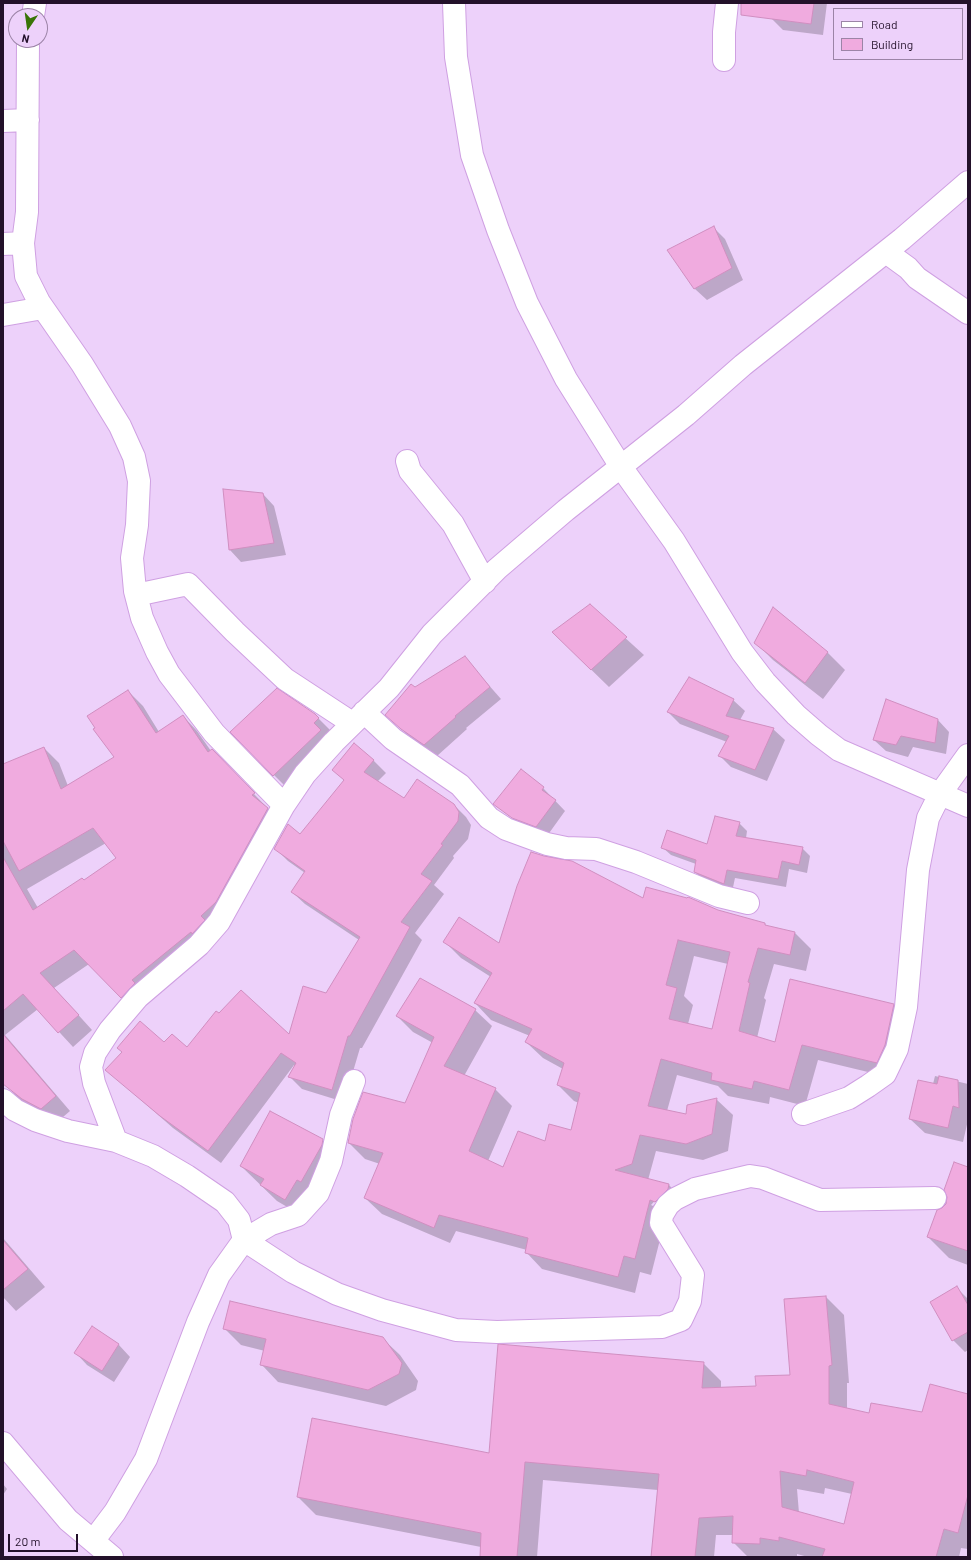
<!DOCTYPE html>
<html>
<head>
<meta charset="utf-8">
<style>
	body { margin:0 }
	#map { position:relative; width:971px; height:1560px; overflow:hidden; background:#edd1fa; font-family:Barlow,sans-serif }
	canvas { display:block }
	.frame { position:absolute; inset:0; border:4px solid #23112a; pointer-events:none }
	.legend { position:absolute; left:833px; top:8px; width:130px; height:52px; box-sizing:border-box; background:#edd1fa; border:1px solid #9c84a7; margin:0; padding:5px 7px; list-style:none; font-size:12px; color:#23112a }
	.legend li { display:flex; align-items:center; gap:8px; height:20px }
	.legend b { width:20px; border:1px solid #9c84a7 }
	.north { position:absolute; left:8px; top:8px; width:40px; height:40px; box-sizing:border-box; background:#edd1fa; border:1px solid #9c84a7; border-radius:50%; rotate:193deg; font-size:11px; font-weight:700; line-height:16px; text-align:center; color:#23112a }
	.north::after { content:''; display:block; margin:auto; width:14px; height:18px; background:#397407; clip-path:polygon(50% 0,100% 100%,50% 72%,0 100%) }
	.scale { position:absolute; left:8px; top:1534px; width:70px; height:18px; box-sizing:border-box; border:2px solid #23112a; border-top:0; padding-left:5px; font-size:12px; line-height:14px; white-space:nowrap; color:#23112a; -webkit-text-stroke:3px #edd1fa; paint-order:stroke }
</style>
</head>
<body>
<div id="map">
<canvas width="971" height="1560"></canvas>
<div class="frame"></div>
<ul class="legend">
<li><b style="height:5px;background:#fff"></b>Road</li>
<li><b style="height:11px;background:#f0abdf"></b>Building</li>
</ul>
<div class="north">N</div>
<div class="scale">20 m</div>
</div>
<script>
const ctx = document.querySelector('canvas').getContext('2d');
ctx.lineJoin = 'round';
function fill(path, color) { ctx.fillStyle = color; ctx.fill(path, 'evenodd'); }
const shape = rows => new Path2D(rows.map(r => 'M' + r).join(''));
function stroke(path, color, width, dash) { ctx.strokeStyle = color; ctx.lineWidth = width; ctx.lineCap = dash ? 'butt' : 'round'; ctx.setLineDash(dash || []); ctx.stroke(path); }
fill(shape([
	[773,3,827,3,823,35,783,30,771,18],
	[713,227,725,239,743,280,707,300,695,289,669,250],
	[224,490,263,494,274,506,286,555,241,562,230,550],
	[590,606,644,655,609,687,571,650],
	[774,608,828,653,845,670,823,699,773,660,756,643],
	[464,657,501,699,466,728,467,729,437,756,414,741,398,726],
	[128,691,143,706,159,732,183,716,197,731,211,751,226,765,282,823,136,1011,89,964,54,988,92,1030,73,1047,38,1009,5,1035,70,1111,56,1123,23,1103,3,1082,3,765,44,748,59,763,68,786,115,757],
	[106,843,118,858,84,881,38,908,27,889],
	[733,700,745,711,740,720,773,729,785,740,767,781,731,767,720,756,727,742,680,724,668,712],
	[314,714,336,736,291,792,274,775],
	[938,720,949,732,946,754,913,747,908,757,886,751,874,740],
	[373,760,386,773,377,782,404,800,454,805,466,817,471,825,468,839,453,856,454,858,434,885,444,894,415,933,422,940,362,1048,360,1048,344,1102,302,1089,290,1077,296,1066,294,1065,221,1163,173,1128,107,1070,164,1044,187,1049,289,1036,326,994,359,940,305,904,292,892,305,873,288,861,275,848,300,836,345,781,333,770],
	[521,771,543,788,565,811,547,836,523,827,495,804],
	[739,823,747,831,746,838,802,848,810,856,807,873,789,869,786,887,735,878,732,892,703,880,695,872,696,864,671,855,662,847,708,845],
	[643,900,718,911,765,924,767,927,795,933,811,949,806,971,774,964,764,998,766,1000,757,1038,775,1043,893,1005,910,1022,893,1078,818,1060,805,1106,770,1097,769,1104,728,1096,718,1086,677,1075,667,1111,687,1116,716,1099,733,1115,728,1151,703,1160,656,1151,648,1180,669,1185,685,1202,684,1205,672,1218,666,1216,651,1275,640,1272,635,1293,542,1269,526,1252,527,1250,456,1231,450,1243,382,1214,365,1198,380,1164,365,1159,349,1143,406,1104,433,1043,413,1032,397,1016,475,1010,492,1026,464,1076,495,1089,512,1106,488,1161,504,1168,572,1132,579,1103,574,1101,558,1085,563,1069,543,1058,526,1042,530,1036,491,1020,475,1003,491,977,461,958,444,941,500,944],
	[694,956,728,964,713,1030,688,1024,693,1005,684,996],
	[661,1194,664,1194,653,1206,651,1205],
	[935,1076,968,1084,968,1120,963,1142,925,1133,910,1119,933,1084],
	[322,1140,338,1156,301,1215,277,1201,241,1166],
	[968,1168,968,1265,949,1258,928,1237,942,1209],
	[3,1238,45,1287,16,1311,3,1297],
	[957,1288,968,1299,968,1350,965,1352,953,1340],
	[826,1297,844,1315,849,1383,847,1383,847,1409,870,1415,923,1414,968,1395,968,1549,961,1548,959,1557,808,1557,797,1554,797,1557,778,1556,778,1557,748,1557,733,1542,733,1535,716,1535,714,1557,652,1557,658,1490,543,1480,537,1557,481,1557,481,1547,316,1515,298,1497,489,1454,703,1363,721,1381,721,1388,757,1387,791,1376,785,1300],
	[825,1488,852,1494,845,1525,799,1513,797,1489,824,1494],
	[92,1328,119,1345,130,1357,114,1382,87,1365,76,1353],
	[224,1328,382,1338,400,1355,418,1381,416,1390,386,1406,278,1382,262,1365,265,1351,241,1345],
	[3,1484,7,1489,3,1495]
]), '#0003');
const building = shape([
	[741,3,814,3,811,24,741,15,741,3],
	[714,226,732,268,694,289,667,250,714,226],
	[223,489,263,493,274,543,229,550,223,489],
	[590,604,627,637,591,670,552,632,590,604],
	[773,607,828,652,805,683,754,643,773,607],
	[465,656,490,687,455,716,456,717,424,745,401,729,385,715,411,684,415,687,465,656],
	[689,677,734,699,726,716,774,728,755,770,718,756,729,736,667,712,689,677],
	[277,688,315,714,319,718,314,723,321,730,273,776,230,732,277,688],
	[128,690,156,733,183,715,208,752,212,749,255,793,252,795,268,808,216,902,201,916,205,920,192,934,191,932,132,980,135,983,121,998,74,950,40,973,79,1015,58,1033,23,994,3,1011,3,857,33,910,82,878,84,880,116,858,93,828,19,871,3,841,3,764,44,747,61,789,114,757,93,729,95,728,87,716,128,690],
	[886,699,938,719,935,743,901,736,896,745,873,740,886,699],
	[354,743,374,760,364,772,404,798,417,779,454,804,459,812,458,821,441,844,443,845,421,874,432,881,401,922,410,927,350,1036,348,1036,332,1090,288,1077,296,1063,281,1053,208,1151,160,1116,105,1070,122,1052,117,1048,140,1021,164,1042,172,1034,187,1047,216,1011,219,1013,241,990,289,1034,303,986,326,993,360,937,291,892,305,871,274,849,288,824,300,834,344,780,332,770,354,743],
	[521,769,544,787,542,790,556,800,536,827,512,818,493,804,521,769],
	[715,816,740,822,736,836,803,847,799,865,782,861,778,879,727,870,724,884,694,872,696,860,661,848,667,830,707,844,715,816],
	[531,852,544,856,572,861,643,898,646,887,687,898,688,897,718,910,765,923,765,925,795,932,790,955,758,948,748,982,750,983,739,1031,775,1042,790,979,894,1004,885,1045,877,1063,802,1045,789,1090,754,1081,752,1089,711,1080,712,1073,661,1059,648,1106,686,1114,687,1105,717,1098,712,1134,686,1144,640,1135,632,1164,615,1170,669,1184,668,1189,655,1202,650,1200,635,1259,624,1256,618,1277,525,1253,528,1238,439,1215,434,1228,364,1198,383,1153,348,1143,353,1119,363,1092,405,1103,434,1037,396,1016,420,978,476,1009,444,1066,496,1088,469,1151,503,1167,518,1131,545,1141,549,1124,571,1130,580,1093,557,1085,564,1063,525,1042,532,1029,474,1003,492,973,443,942,459,917,499,943,517,886,531,852],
	[678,940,730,952,712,1029,669,1019,677,988,666,985,678,940],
	[3,1034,56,1096,41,1109,22,1099,3,1084,3,1034],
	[939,1076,958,1080,959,1108,953,1106,948,1128,909,1119,918,1080,937,1084,939,1076],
	[270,1111,323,1139,322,1145,301,1182,297,1180,285,1200,260,1185,264,1179,240,1166,270,1111],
	[954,1162,968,1167,968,1251,927,1237,937,1210,942,1208,946,1204,947,1197,944,1190,954,1162],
	[3,1240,28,1269,3,1290,3,1240],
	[957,1286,968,1305,968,1332,952,1341,930,1302,957,1286],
	[826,1296,832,1365,829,1366,829,1404,869,1413,871,1403,922,1412,930,1384,968,1394,968,1495,958,1533,944,1529,936,1557,822,1557,825,1549,779,1537,779,1541,760,1538,760,1544,732,1543,733,1516,699,1518,695,1557,651,1557,659,1474,525,1462,517,1557,480,1557,481,1533,297,1497,312,1418,489,1453,498,1344,704,1362,702,1388,756,1386,755,1376,790,1375,784,1299,826,1296],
	[807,1470,854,1482,844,1524,782,1507,780,1471,806,1476,807,1470],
	[230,1301,383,1337,402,1363,399,1374,368,1390,260,1365,266,1339,223,1329,230,1301],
	[92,1326,119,1344,102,1371,74,1353,92,1326]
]);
fill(building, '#f0abdf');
stroke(building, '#d08ec0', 1);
const minor = shape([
	[454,3,456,57,472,155,498,230,527,303,566,379,621,467,674,541,742,652,765,682,796,715,819,735,839,750,968,806],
	[33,16,35,3],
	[28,40,27,212,23,243,26,276,39,302,82,364,120,426,134,457,139,481,137,525,132,558,135,591,142,618,157,652,169,674,214,733,284,805],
	[724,60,724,32,727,3],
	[3,121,28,120],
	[3,244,23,243],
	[886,252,908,268,917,278,968,313],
	[3,315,43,308],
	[407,461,410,471,453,524,485,582],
	[136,595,188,584,235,632,285,679,352,723],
	[364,712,393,739,460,785,489,818,506,829,547,844,566,848,596,849,636,862,719,896,748,903],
	[3,1100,15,1110,35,1120,68,1131,116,1141,153,1156,187,1176,225,1202,239,1220,244,1240,293,1272,337,1294,382,1310,456,1330,497,1332,662,1327,681,1320,690,1301,693,1275,661,1223,662,1215,668,1205,675,1199,695,1189,750,1176,763,1178,820,1200,935,1198],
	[803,1114,849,1098,868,1086,885,1074,897,1049,906,1007,918,870,928,818,940,794,968,755],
	[116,1141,94,1083,91,1067,95,1053,110,1030,138,997,199,945,219,922,284,805,305,774,334,742,389,688,432,634,497,569,566,510,686,415,743,365,902,239,968,182],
	[3,1443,68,1520,112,1557],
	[93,1541,115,1512,146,1459,198,1322,219,1275,244,1240,271,1224,298,1215,318,1193,331,1161,341,1115,354,1081]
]);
stroke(minor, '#cfa0e2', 24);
stroke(minor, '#fff', 22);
</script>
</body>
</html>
